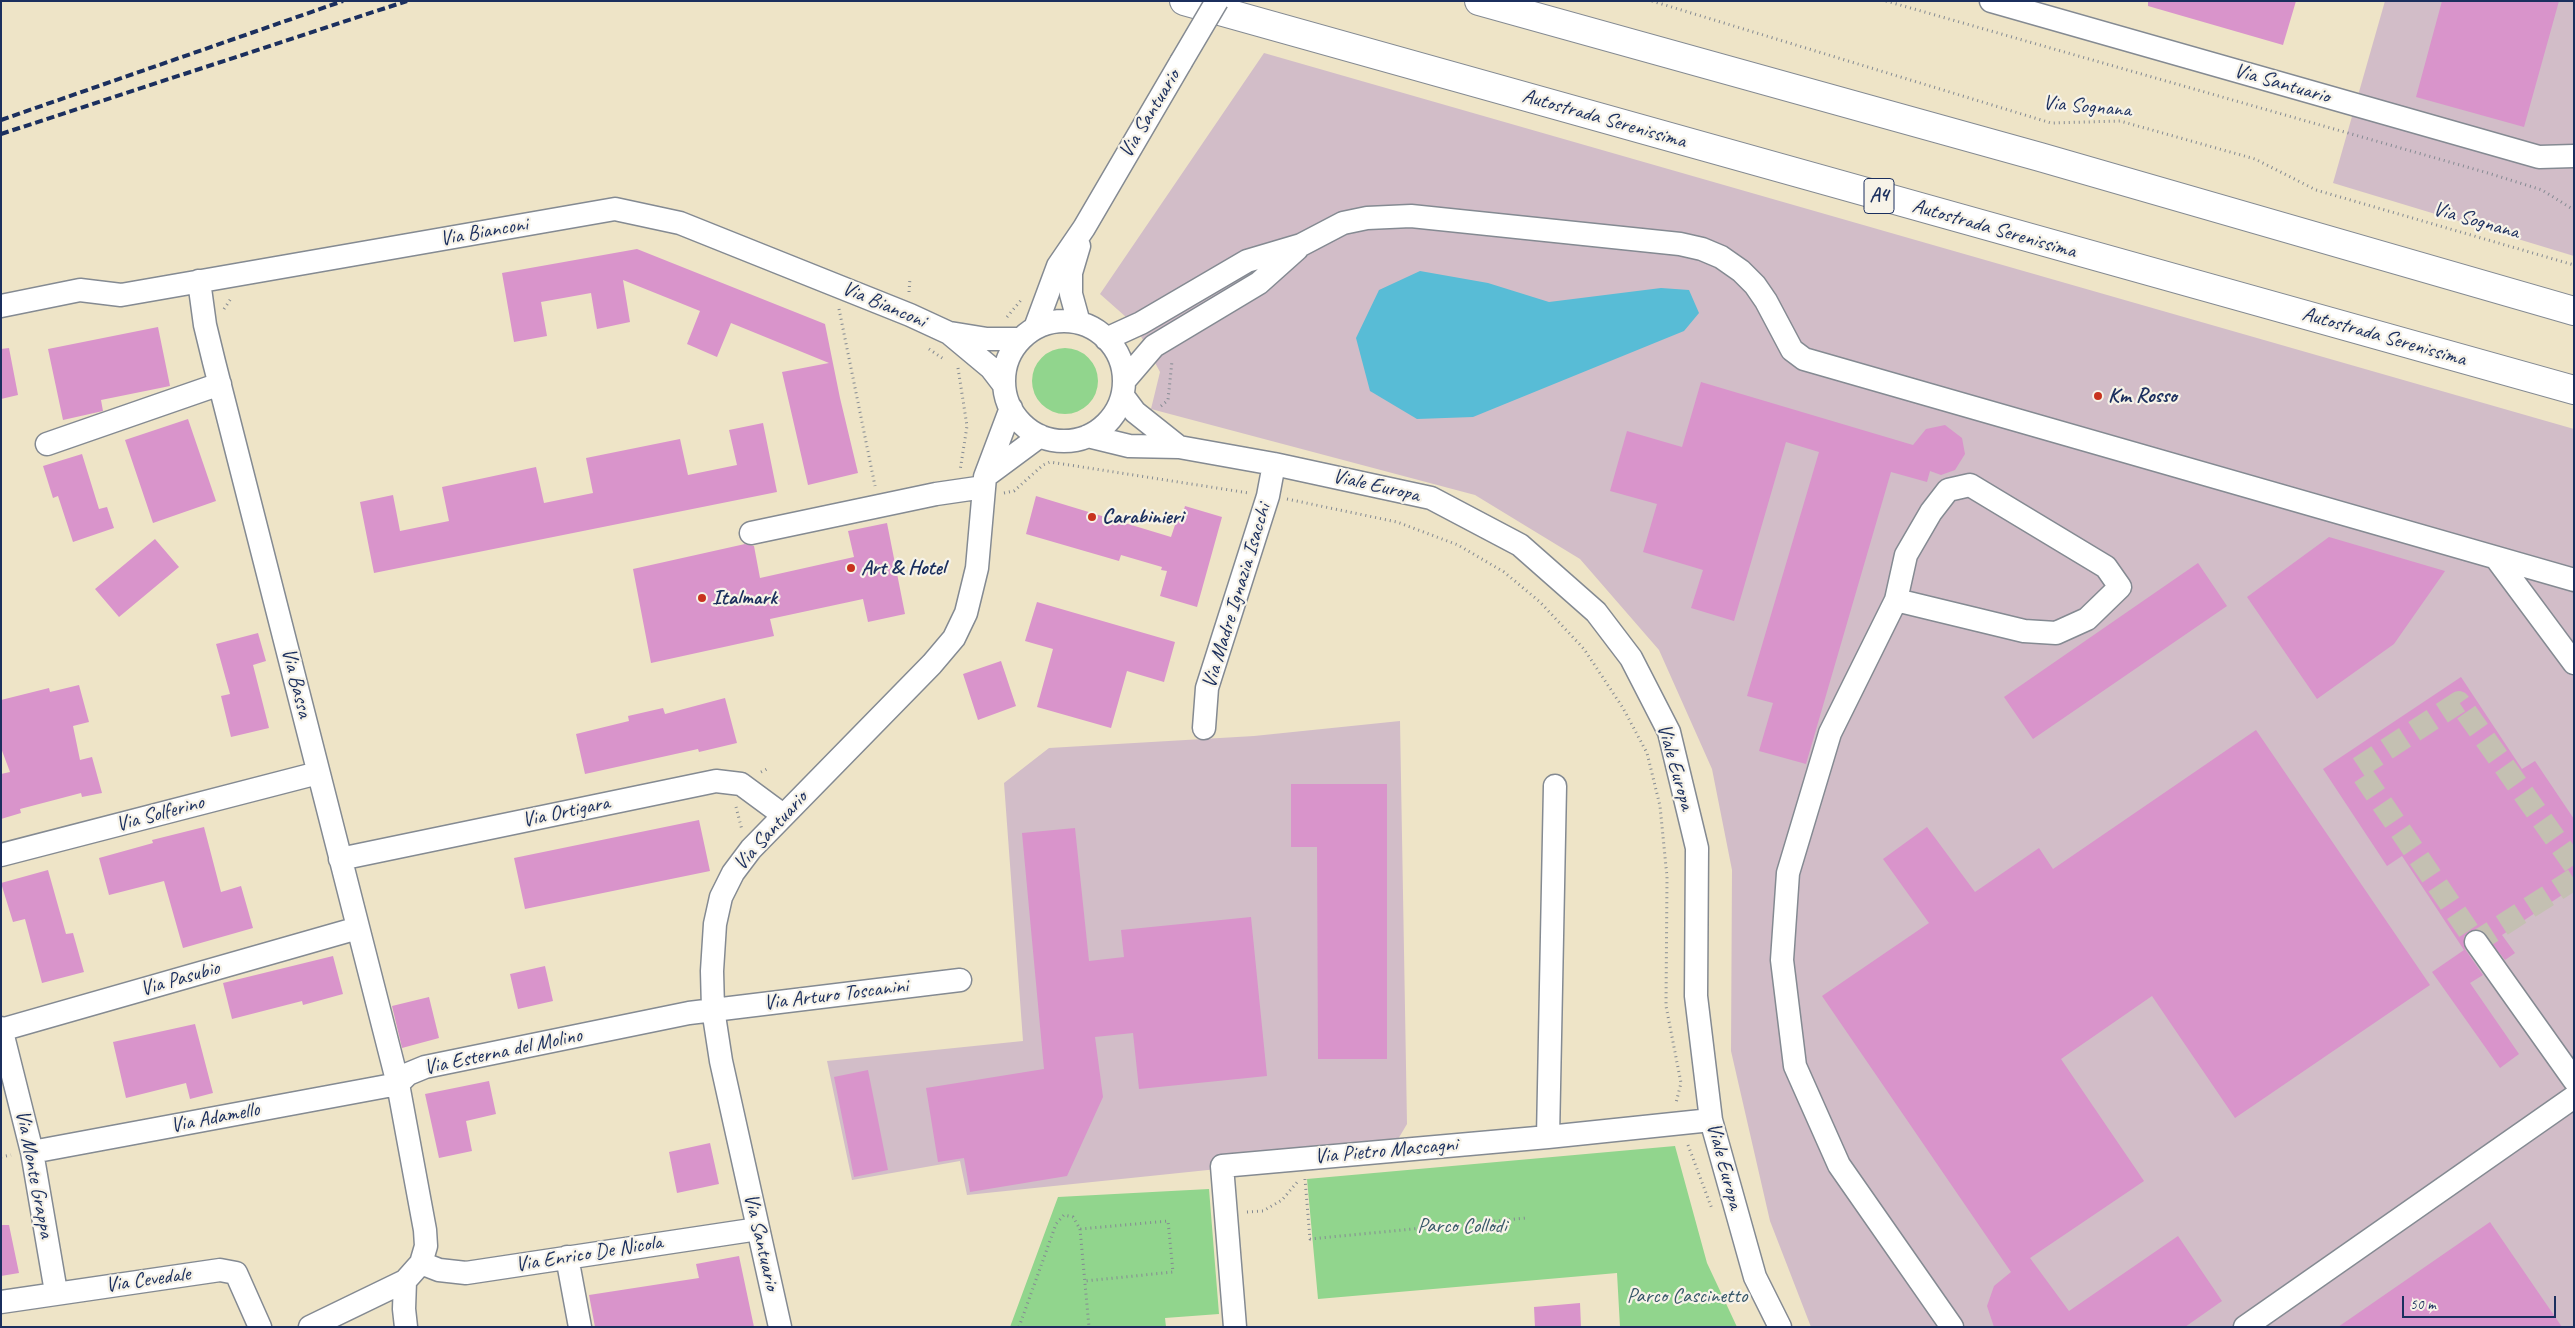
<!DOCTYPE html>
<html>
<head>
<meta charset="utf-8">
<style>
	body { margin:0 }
	#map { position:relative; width:2575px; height:1328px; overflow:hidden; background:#eee4c7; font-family:Caveat,sans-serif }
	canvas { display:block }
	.frame { position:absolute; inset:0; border:2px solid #1b2f5e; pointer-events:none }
	.scale { position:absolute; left:2402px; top:1296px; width:154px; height:22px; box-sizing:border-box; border:2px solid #1b2f5e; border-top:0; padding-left:6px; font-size:15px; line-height:18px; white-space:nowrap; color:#1b2f5e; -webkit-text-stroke:4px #f7f3e8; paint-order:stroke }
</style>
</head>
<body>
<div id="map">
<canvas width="2575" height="1328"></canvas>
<div class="frame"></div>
<div class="scale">50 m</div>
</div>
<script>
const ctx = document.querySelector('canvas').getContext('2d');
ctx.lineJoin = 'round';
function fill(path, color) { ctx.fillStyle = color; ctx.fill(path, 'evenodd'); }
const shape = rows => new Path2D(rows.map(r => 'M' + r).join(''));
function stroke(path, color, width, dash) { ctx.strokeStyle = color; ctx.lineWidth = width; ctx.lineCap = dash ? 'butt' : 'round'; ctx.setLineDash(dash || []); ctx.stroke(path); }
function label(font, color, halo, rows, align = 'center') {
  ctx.font = font + ' Caveat,sans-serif'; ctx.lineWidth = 4.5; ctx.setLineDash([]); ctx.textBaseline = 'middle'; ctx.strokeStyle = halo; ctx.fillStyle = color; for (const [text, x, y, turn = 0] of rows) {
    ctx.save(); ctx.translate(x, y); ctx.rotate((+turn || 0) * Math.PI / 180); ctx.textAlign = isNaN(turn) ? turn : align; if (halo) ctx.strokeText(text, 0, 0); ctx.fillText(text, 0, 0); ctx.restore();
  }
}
fill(shape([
	[2385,1,2574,1,2574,256,2333,183],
	[1264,53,2574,429,2574,1327,1811,1327,1770,1221,1731,1051,1732,870,1712,769,1659,650,1580,559,1475,495,1151,409,1160,372,1135,325,1100,294],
	[1400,721,1407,1124,1391,1151,967,1195,960,1161,852,1180,827,1061,1023,1041,1004,783,1049,748,1254,736]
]), '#d2bdc8');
fill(shape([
	'1032 381a33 33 0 1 1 66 0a33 33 0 1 1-66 0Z',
	[1675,1146,1707,1263,1737,1327,1620,1327,1617,1273,1318,1299,1307,1179],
	[1209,1189,1219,1314,1165,1318,1166,1327,1010,1327,1058,1197]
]), '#91d58d');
fill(shape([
	[1420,271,1488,283,1549,302,1661,288,1689,290,1699,313,1684,331,1473,417,1417,419,1370,391,1356,338,1379,290]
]), '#58bcd6');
fill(shape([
	[2148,1,2296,1,2283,45,2148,6],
	[2442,1,2559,1,2524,127,2416,97],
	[637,249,825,324,840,398,858,473,808,485,782,372,829,363,731,323,717,357,687,344,700,311,623,280,630,322,597,329,591,293,541,302,547,336,514,342,502,273],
	[158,327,170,386,101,400,103,411,63,420,48,349],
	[9,348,18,395,1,399,1,349],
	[1701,382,1913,445,1926,429,1945,425,1962,438,1965,454,1955,470,1941,475,1930,471,1927,482,1891,472,1806,764,1759,751,1773,703,1747,696,1819,452,1786,442,1734,621,1691,608,1703,570,1643,552,1657,504,1610,491,1627,431,1682,447],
	[188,419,216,501,153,523,125,440],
	[763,423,777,492,374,573,360,502,393,495,400,531,449,521,442,487,536,467,544,503,593,493,586,458,680,439,688,475,737,465,729,430],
	[82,454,99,509,107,507,114,528,73,542,58,496,53,498,43,466],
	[1036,496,1171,537,1178,516,1182,517,1185,506,1222,517,1197,607,1160,596,1167,571,1161,570,1162,567,1121,555,1119,561,1026,534],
	[887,523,905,614,868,622,863,599,770,619,774,636,651,663,633,569,745,544,754,546,760,578,854,557,848,531],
	[2329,537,2445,571,2394,644,2317,699,2247,597],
	[155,539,179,567,119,617,95,589],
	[2198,563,2227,606,2033,739,2004,697],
	[1037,602,1175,642,1164,682,1127,671,1111,728,1037,707,1053,649,1025,641],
	[258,633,266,661,253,665,269,728,231,737,221,696,230,694,216,644],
	[1001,661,1016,706,978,720,963,674],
	[2461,677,2522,769,2535,761,2574,819,2574,887,2502,935,2515,953,2505,960,2481,930,2469,931,2464,937,2465,949,2483,975,2470,983,2519,1054,2500,1068,2432,972,2464,950,2402,856,2387,866,2323,769],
	[79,685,89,722,73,726,80,760,92,757,102,793,82,797,81,793,20,809,21,813,1,819,1,774,10,772,1,748,1,700,49,688,50,692],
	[725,698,737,743,699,752,698,749,585,774,576,734,629,721,628,716,663,708,665,714],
	[2256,730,2430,985,2235,1118,2152,996,2061,1059,2144,1181,2030,1258,2069,1311,2178,1236,2222,1301,2185,1327,1994,1327,1987,1306,1994,1286,2011,1272,1822,996,1929,923,1883,859,1927,827,1975,892,2039,848,2053,869],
	[1291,784,1387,784,1387,1059,1318,1059,1317,847,1291,847],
	[699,820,710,871,525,909,514,858],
	[204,827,221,892,241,886,253,928,183,948,164,881,109,895,99,858,153,843,152,840],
	[1075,828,1089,961,1124,957,1121,930,1251,917,1267,1076,1139,1089,1133,1033,1095,1037,1103,1097,1067,1176,970,1192,964,1158,938,1162,926,1088,1044,1069,1022,833],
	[48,870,66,934,73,933,84,972,42,983,25,919,13,922,1,883],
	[333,956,343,994,303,1005,302,1001,232,1019,223,983],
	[545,966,553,1001,518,1009,510,974],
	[429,997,439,1038,402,1048,392,1006],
	[195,1024,213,1093,190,1099,186,1083,126,1098,113,1042],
	[868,1070,888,1170,854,1177,834,1077],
	[489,1081,496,1114,466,1121,472,1151,439,1158,425,1094],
	[710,1143,719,1184,677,1193,669,1152],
	[2490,1222,2562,1327,2338,1327],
	[1,1225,9,1225,19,1273,1,1276],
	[739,1256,754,1327,595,1327,589,1295,699,1278,696,1264],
	[1580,1303,1581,1327,1535,1327,1534,1307]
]), '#d994cb');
stroke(shape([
	[2574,865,2459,702,2358,768,2476,942,2574,879]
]), '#c4c0b2', 22, [22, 11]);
const minor = shape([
	[1991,1,2539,157,2574,156],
	[199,281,205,325,214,362,398,1084,425,1230,426,1246,421,1263,405,1281,310,1327],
	[1,306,80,290,121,295,615,209,680,223,910,315,949,333,991,368,1004,385],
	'1004 381a60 60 0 1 1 120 0a60 60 0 1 1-120 0Z',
	[1079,323,1071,294,1071,273,1079,246],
	[1035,328,1058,266,1084,228,1181,62],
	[950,333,987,339,1021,339],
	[1106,339,1141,323,1247,261,1301,245,1343,223,1367,218,1411,216,1680,244,1702,249,1721,257,1741,271,1755,285,1766,301,1792,350,1804,359,2574,580],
	[1124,381,1154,346,1259,283,1297,249],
	[1123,396,1135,412,1179,447],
	[1088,436,1129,446,1179,447,1274,464,1431,498,1520,545,1596,612,1631,658,1669,732,1697,848,1696,996,1711,1120,1755,1277,1780,1327],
	[47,444,220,384],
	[986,476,1040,436],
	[751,533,936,494,984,487],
	[2496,558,2574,663],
	[1896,600,2024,631,2056,633,2087,619,2120,587,2106,567,1970,485,1948,490,1931,512,1906,555,1896,600,1830,733,1788,873,1782,960,1795,1066,1839,1165,1952,1327],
	[1204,728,1207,688,1268,496,1274,464],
	[1,855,318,773],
	[340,859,716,781,741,784,783,815],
	[2476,942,2574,1080],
	[1,1028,32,1152,56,1292],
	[1,1030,358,928],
	[398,1084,408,1074,425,1067,689,1013,960,980],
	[1548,1137,1555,786],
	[32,1152,398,1084],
	[567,1257,580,1327],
	[421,1263,439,1270,466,1273,758,1229],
	[405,1281,404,1309,406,1327],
	[1,1302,220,1270,236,1273,260,1327],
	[780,1327,721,1061,713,1009,712,971,715,924,721,897,733,873,751,849,932,664,954,638,966,613,977,568,985,477,1011,408],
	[1235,1327,1222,1166,1548,1137,1711,1120],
	[2245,1327,2574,1097]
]);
const highway = shape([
	[1184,1,2574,390],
	[1479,1,2040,157,2574,311]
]);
stroke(minor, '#848a92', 25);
stroke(highway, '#848a92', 30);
stroke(shape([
	[1652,1,2051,123,2120,121,2255,159,2316,190,2574,265],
	[1886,1,2488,173,2542,190,2574,210],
	[909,292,910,278],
	[224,309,232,297],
	[839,309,875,486],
	[1007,317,1022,299],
	[929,349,945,360],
	[958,368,967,426,960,471],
	[1161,406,1168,400,1172,361],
	[1004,493,1014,491,1043,465,1050,462,1249,493],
	[1287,499,1397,522,1458,545,1504,572,1540,602,1584,649,1623,708,1647,753,1660,806,1667,877,1666,1006,1681,1083,1676,1103],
	[761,772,769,768],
	[736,807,742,830],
	[1688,1145,1712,1209],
	[1,1157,11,1155],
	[1305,1179,1310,1239,1526,1218],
	[1247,1212,1263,1211,1282,1200,1299,1180],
	[1080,1229,1089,1327],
	[1019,1327,1056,1224,1064,1215,1073,1217,1080,1229,1168,1221,1173,1272,1085,1281]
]), '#848a92', 3, [1, 4]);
stroke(minor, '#fff', 22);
stroke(highway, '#fff', 28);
stroke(shape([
	[1,120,343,1],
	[1,134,407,1]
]), '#1b2f5e', 4, [8, 4]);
const minorBridge = shape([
	[1181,62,1217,1]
]);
stroke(minorBridge, '#848a92', 25, []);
stroke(minorBridge, '#fff', 22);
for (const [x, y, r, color] of [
	[2098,396,5,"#c8321e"],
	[1092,517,5,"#c8321e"],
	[851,568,5,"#c8321e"],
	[702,598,5,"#c8321e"]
]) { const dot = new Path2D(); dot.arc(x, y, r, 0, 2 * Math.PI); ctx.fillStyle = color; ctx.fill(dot); stroke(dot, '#f7f3e8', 2); }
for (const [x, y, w] of [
	[1879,196,30]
]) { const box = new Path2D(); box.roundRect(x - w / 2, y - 17.5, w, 35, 4); ctx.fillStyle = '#f7f3e8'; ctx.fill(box); stroke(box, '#1b2f5e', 1); }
label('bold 20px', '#1b2f5e', null, [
	["A4",1879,196]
]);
label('21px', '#1b2f5e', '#f7f3e8', [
	["Via Santuario",2282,84,16],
	["Via Sognana",2087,107,5],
	["Via Santuario",1150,114,-59],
	["Autostrada Serenissima",1604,119,16],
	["Via Sognana",2476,221,16],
	["Autostrada Serenissima",1994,229,16],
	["Via Bianconi",484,232,-10],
	["Via Bianconi",884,305,23],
	["Autostrada Serenissima",2384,337,16],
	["Viale Europa",1376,486,13],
	["Via Madre Ignazia Isacchi",1237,596,-73],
	["Via Bassa",296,683,76],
	["Viale Europa",1675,767,74],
	["Via Ortigara",566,812,-12],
	["Via Solferino",160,814,-15],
	["Via Santuario",771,831,-48],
	["Via Pasubio",180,979,-16],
	["Via Arturo Toscanini",836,995,-7],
	["Via Esterna del Molino",503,1052,-12],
	["Via Adamello",215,1118,-11],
	["Via Pietro Mascagni",1386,1151,-5],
	["Viale Europa",1724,1166,75],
	["Via Monte Grappa",34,1174,79],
	["Via Santuario",761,1242,77],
	["Via Enrico De Nicola",589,1254,-9],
	["Via Cevedale",148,1280,-8]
]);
label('bold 21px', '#1b2f5e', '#f7f3e8', [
	["Km Rosso",2108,396],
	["Carabinieri",1102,517],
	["Art & Hotel",861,568],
	["Italmark",712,598]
], 'left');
label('21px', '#38586a', '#f7f3e8', [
	["Parco Collodi",1462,1226],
	["Parco Cascinetto",1687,1296]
]);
</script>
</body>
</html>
